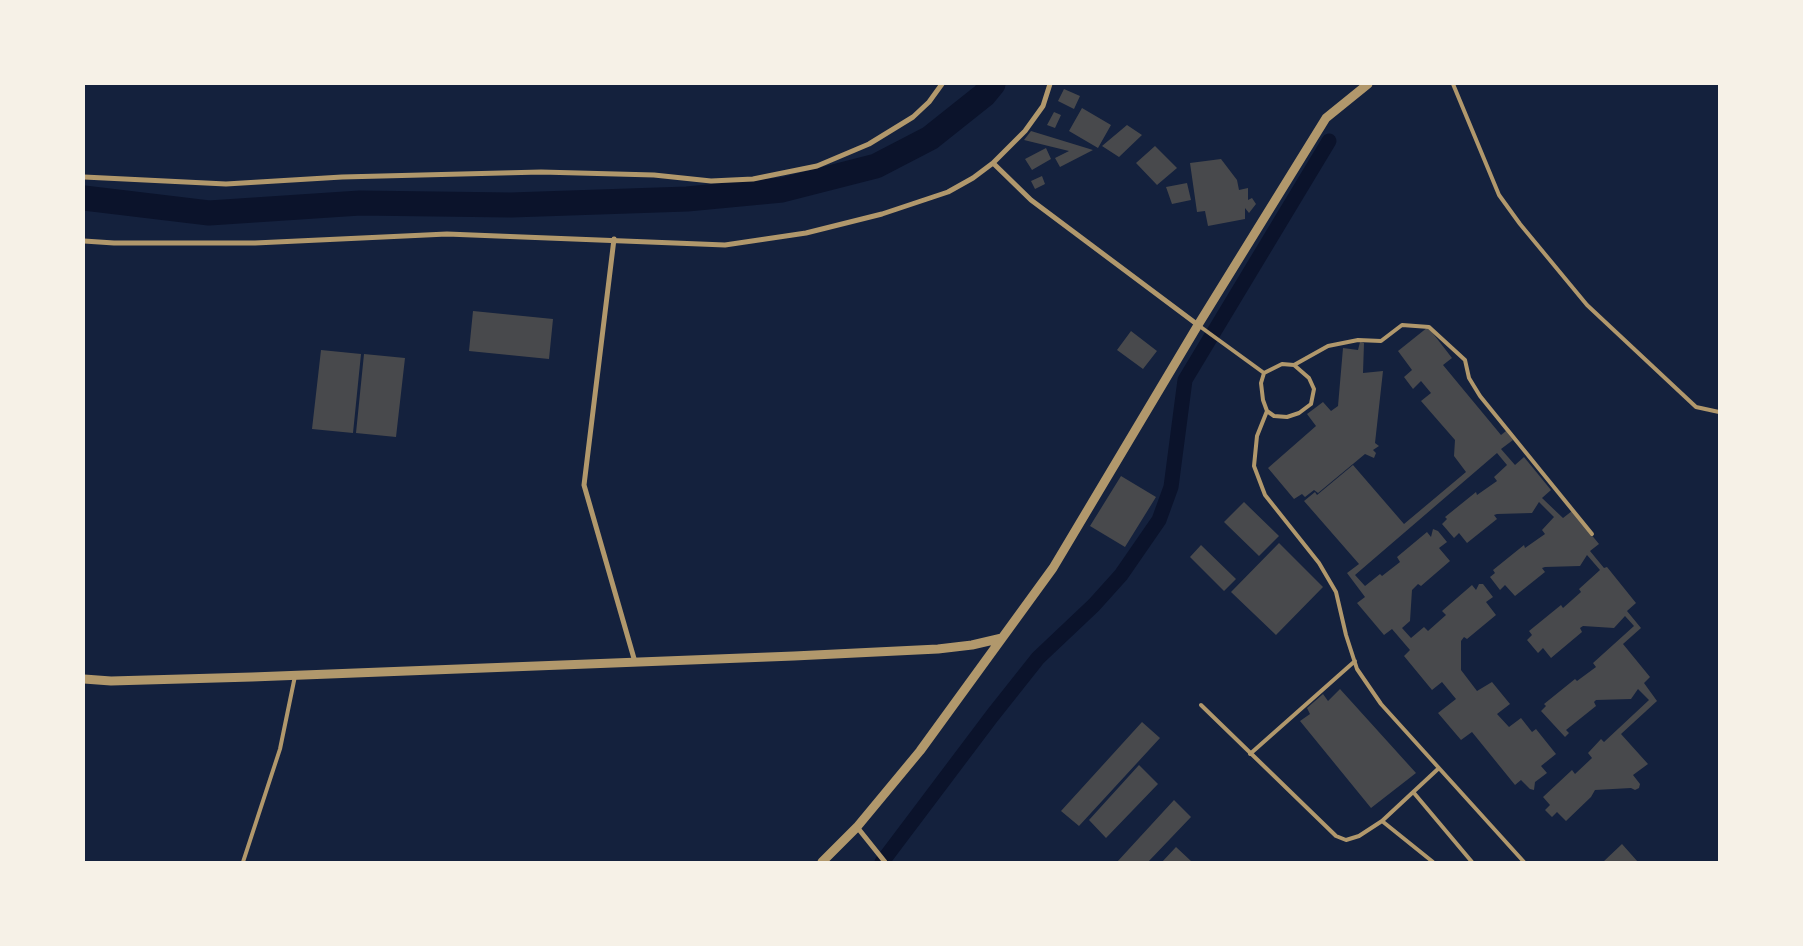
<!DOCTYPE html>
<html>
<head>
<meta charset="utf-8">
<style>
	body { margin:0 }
	#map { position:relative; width:1803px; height:946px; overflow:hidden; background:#14213d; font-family:"Varela Round",sans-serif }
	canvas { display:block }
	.frame { position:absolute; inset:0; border:85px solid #f6f1e7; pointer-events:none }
</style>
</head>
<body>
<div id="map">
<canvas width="1803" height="946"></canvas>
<div class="frame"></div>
</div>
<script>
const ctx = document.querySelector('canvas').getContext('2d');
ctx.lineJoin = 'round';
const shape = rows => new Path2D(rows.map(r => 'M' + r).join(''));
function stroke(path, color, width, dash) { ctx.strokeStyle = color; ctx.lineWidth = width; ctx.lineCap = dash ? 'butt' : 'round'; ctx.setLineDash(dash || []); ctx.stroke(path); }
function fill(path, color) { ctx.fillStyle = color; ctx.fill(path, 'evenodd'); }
stroke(shape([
	[882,862,992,716,1038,658,1094,605,1121,575,1159,520,1171,487,1185,380,1329,141]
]), '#0b132b', 15);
stroke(shape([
	[84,198,209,213,360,203,511,205,687,199,782,190,876,166,930,138,984,95,993,84]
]), '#0b132b', 25);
fill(shape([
	[1064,89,1080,96,1074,109,1058,101],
	[1082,108,1111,125,1098,148,1069,131],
	[1054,112,1061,115,1055,128,1047,125],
	[1127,125,1142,135,1119,157,1102,146],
	[1031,131,1093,150,1060,167,1055,158,1069,151,1024,140],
	[1155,146,1177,168,1157,185,1136,163],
	[1046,148,1051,159,1032,170,1025,159],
	[1221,159,1237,180,1239,190,1248,188,1248,200,1252,198,1256,204,1249,213,1245,208,1245,219,1208,226,1205,211,1197,212,1190,163],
	[1042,176,1045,184,1035,189,1031,181],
	[1187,183,1191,200,1172,204,1166,187],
	[473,311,553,319,549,359,469,351],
	[1428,327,1452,358,1443,365,1501,435,1506,431,1513,440,1501,449,1515,465,1524,457,1551,490,1542,498,1563,518,1572,511,1599,544,1590,551,1604,568,1607,567,1636,603,1627,611,1641,628,1623,644,1650,677,1644,683,1657,701,1621,734,1648,764,1633,775,1640,784,1639,788,1635,790,1631,788,1595,790,1591,797,1566,821,1557,812,1552,817,1545,810,1550,805,1543,797,1572,770,1575,774,1592,758,1588,753,1601,739,1604,742,1649,700,1638,689,1631,699,1596,700,1594,702,1596,706,1566,730,1569,733,1565,737,1541,711,1546,706,1544,704,1575,679,1577,681,1596,667,1593,663,1634,626,1625,616,1614,628,1583,626,1580,628,1582,632,1551,658,1543,648,1538,653,1527,640,1532,635,1529,631,1561,605,1563,608,1581,592,1579,589,1600,570,1587,555,1580,566,1545,567,1542,568,1545,572,1515,596,1505,585,1500,590,1490,577,1495,573,1493,570,1524,545,1525,548,1545,534,1542,530,1554,517,1539,502,1532,513,1497,514,1494,515,1497,519,1467,543,1459,533,1454,538,1442,524,1447,519,1445,517,1476,492,1477,495,1497,481,1494,477,1507,465,1497,453,1355,575,1365,586,1380,574,1382,576,1400,562,1397,557,1427,532,1431,537,1433,529,1438,531,1447,542,1439,548,1450,561,1421,586,1418,584,1412,590,1410,621,1402,628,1411,638,1424,627,1428,631,1446,615,1442,611,1472,585,1476,590,1479,584,1483,584,1493,597,1486,602,1496,615,1467,639,1464,637,1461,641,1461,670,1477,691,1492,682,1510,704,1497,714,1509,727,1521,718,1532,732,1536,729,1556,754,1541,766,1547,773,1535,782,1534,790,1530,789,1521,780,1515,785,1472,732,1461,740,1438,713,1456,699,1442,682,1432,690,1404,656,1410,650,1392,629,1384,635,1357,603,1365,597,1347,573,1359,564,1304,501,1315,492,1317,495,1353,465,1404,524,1466,472,1454,456,1455,440,1421,401,1431,393,1421,381,1413,389,1404,377,1412,370,1398,351],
	[1131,331,1157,351,1143,369,1117,350],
	[1360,342,1364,343,1363,373,1383,371,1375,443,1379,446,1373,450,1376,453,1374,458,1365,454,1318,493,1314,490,1305,497,1302,494,1294,499,1268,468,1316,426,1307,414,1323,402,1331,411,1338,406,1343,348,1358,350],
	[321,350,361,354,353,433,312,429],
	[364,354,405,358,396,437,356,433],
	[1121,476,1156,497,1125,547,1090,526],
	[1244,502,1279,536,1259,556,1224,522],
	[1279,543,1323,587,1276,635,1231,592],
	[1201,545,1236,579,1224,591,1190,557],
	[1340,689,1416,773,1371,808,1300,721,1310,714,1307,708,1323,694,1328,701],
	[1142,722,1160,738,1079,826,1061,811],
	[1139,765,1158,784,1106,838,1089,820],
	[1174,800,1191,817,1148,862,1117,862],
	[1622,844,1638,862,1603,862],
	[1176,847,1191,861,1190,862,1162,862]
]), '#48494c');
stroke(shape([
	[1453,84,1499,195,1520,224,1587,305,1696,407,1719,412],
	[1198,325,1264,373,1261,383,1263,400,1267,411,1257,436,1254,466,1265,495,1319,563,1336,592,1346,635,1357,669,1381,704,1524,862],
	[1264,373,1282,364,1294,365,1328,346,1358,340,1381,341,1402,325,1429,327,1465,360,1469,378,1480,396,1592,534],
	[1267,411,1274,416,1287,417,1299,413,1311,404,1314,389,1309,378,1294,365],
	[1201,705,1336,836,1346,840,1359,836,1382,821,1433,862],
	[1250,754,1355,661],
	[1414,793,1472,862],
	[1382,821,1439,768],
	[243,862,280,749,295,676]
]), '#b1986c', 4);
stroke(shape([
	[993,163,1031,200,1198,325],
	[84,177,226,184,342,177,541,172,654,175,711,181,753,179,817,166,869,144,913,117,929,102,942,84],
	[614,239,584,485,635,662],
	[84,241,114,243,255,243,447,234,725,245,806,233,882,214,948,192,973,178,993,163,1025,131,1043,106,1050,84],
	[857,827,885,862]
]), '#b1986c', 5);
stroke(shape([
	[84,679,111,681,252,677,794,656,938,649,972,645,1002,638],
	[822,862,857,827,920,751,1053,568,1198,325,1326,118,1368,84]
]), '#b1986c', 9);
</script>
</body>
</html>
